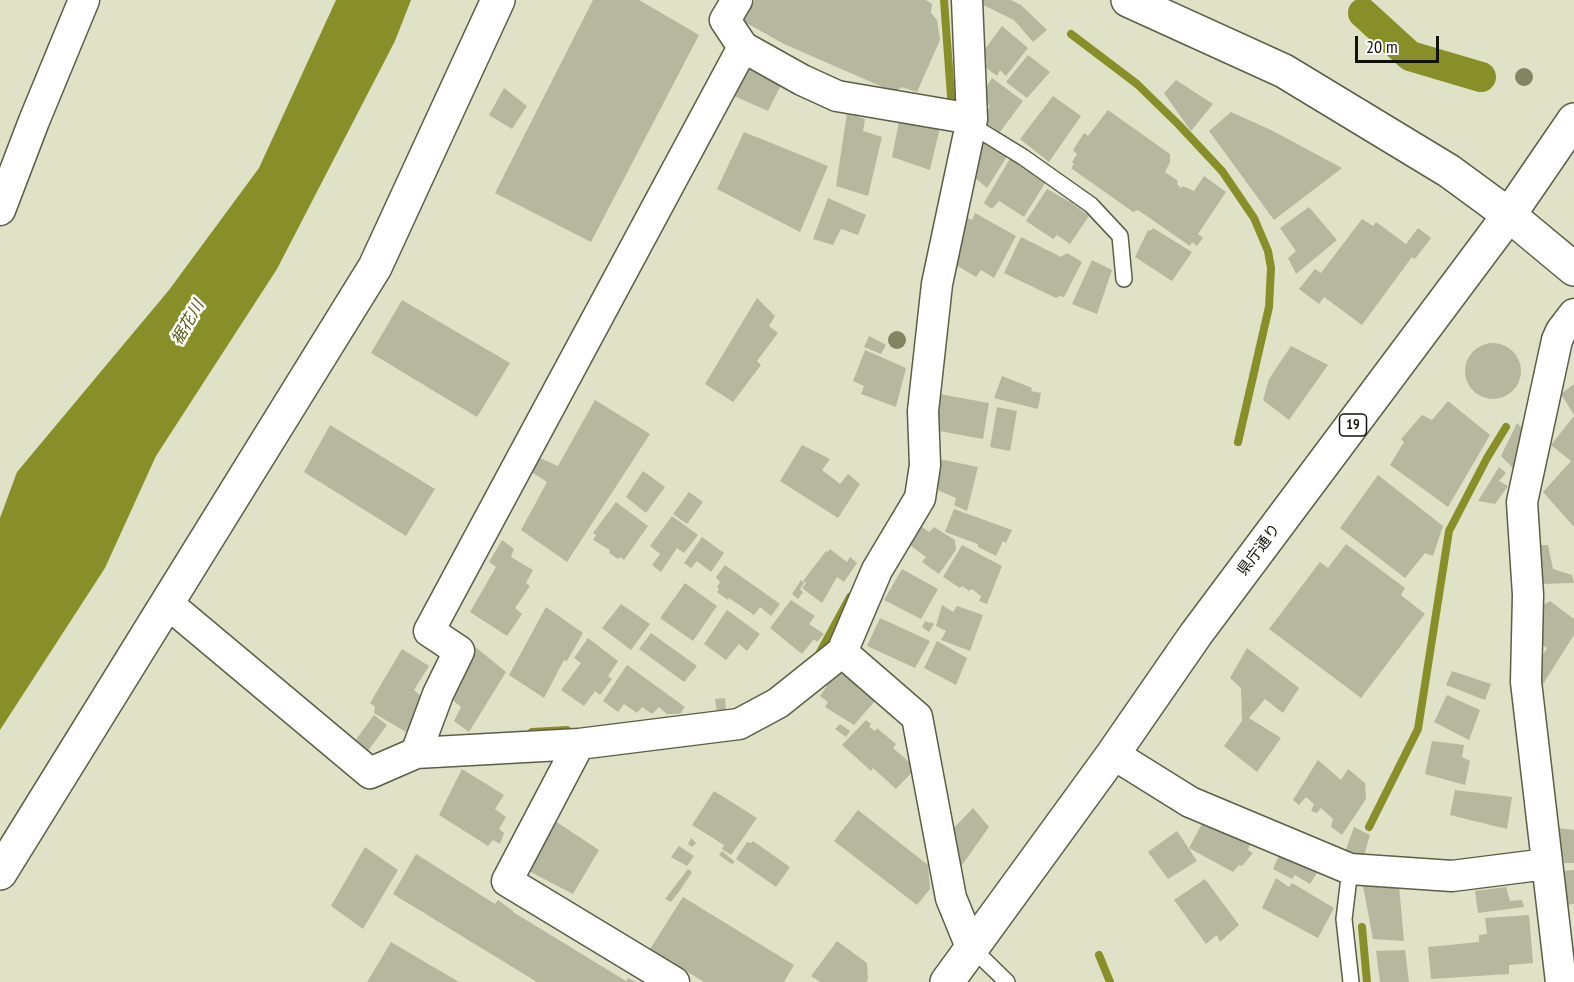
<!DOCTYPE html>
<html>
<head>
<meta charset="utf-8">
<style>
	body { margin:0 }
	#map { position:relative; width:1574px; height:982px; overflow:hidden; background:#dfe2c7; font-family:"PT Sans Narrow",sans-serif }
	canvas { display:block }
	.scale { position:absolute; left:1355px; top:36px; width:84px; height:27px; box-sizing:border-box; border:3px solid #111209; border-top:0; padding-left:8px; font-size:18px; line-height:21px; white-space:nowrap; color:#111209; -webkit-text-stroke:4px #fff; paint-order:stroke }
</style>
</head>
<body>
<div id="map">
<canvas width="1574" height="982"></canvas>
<div class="scale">20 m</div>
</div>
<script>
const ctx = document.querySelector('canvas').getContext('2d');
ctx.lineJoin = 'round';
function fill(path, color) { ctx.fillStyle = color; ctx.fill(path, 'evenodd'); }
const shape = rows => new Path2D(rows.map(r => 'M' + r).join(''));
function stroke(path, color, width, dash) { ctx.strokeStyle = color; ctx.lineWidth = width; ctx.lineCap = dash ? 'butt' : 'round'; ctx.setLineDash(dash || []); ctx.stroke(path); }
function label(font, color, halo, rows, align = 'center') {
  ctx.font = font + ' "PT Sans Narrow","Noto Sans JP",sans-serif'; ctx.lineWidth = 5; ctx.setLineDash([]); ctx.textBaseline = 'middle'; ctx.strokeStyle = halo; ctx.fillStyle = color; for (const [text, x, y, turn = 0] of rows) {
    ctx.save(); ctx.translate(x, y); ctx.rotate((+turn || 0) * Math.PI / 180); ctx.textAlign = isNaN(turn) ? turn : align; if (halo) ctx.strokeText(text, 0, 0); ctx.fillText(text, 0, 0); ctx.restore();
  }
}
fill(shape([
	[336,0,411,0,395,41,277,269,156,456,105,568,0,730,0,518,17,472,169,290,259,168]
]), '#898f28');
stroke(shape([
	[944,0,952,110],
	[1071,34,1137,84,1178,124,1222,171,1254,218,1268,251,1271,268,1269,307,1238,442],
	[819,654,850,597],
	[532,732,567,730],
	[1369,827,1418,729,1449,531,1487,458,1506,427],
	[1362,927,1367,982],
	[1099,955,1110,982]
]), '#898f28', 8);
stroke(shape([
	[1363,13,1410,56,1481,77]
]), '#898f28', 30);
fill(shape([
	[593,0,639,0,699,35,591,242,495,193],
	[755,0,926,0,932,4,931,13,937,20,940,40,917,92,902,87,894,92,784,44,743,21],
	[981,0,1011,0,1021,5,1047,30,1033,42,1014,20,979,3],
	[1002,26,1028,48,1006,76,1000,70,997,76,985,67,987,61,980,56],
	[1028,55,1050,72,1027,98,1006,82],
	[751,66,783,81,768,111,734,96],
	[992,78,1023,101,1000,132,981,120,990,106,979,98],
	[1176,80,1213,104,1191,131,1164,93],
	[504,88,527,106,512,129,489,115],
	[1053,96,1081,116,1049,162,1020,139],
	[1108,110,1170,154,1170,162,1165,172,1178,181,1177,184,1181,188,1183,186,1194,191,1204,176,1226,192,1198,234,1203,238,1197,246,1192,242,1190,246,1138,210,1133,212,1071,168,1074,164,1072,162,1077,154,1073,150,1084,133,1088,136],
	[1231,112,1271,130,1342,168,1274,220,1209,131],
	[847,113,865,119,863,131,882,137,868,196,836,186],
	[900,117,940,127,930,170,892,157],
	[744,132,828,166,800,232,717,189],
	[979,139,1008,155,987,188,974,177,976,174,974,171,980,162,980,158,977,155],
	[1012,155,1038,172,1035,176,1045,183,1024,217,999,201,992,209,984,203],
	[1047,189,1072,203,1089,216,1070,244,1057,235,1053,239,1026,221],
	[828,198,866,215,858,235,841,229,833,245,813,239],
	[1309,207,1337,240,1296,274,1288,258,1296,251,1280,228],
	[975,213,1016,236,994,278,981,270,976,277,951,262,966,217,972,220],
	[1362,219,1373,226,1376,222,1406,244,1418,228,1431,238,1415,259,1412,257,1362,325,1324,297,1319,304,1299,289,1315,269,1321,273],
	[1153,228,1192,252,1172,281,1135,257,1148,230,1150,231],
	[1021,237,1061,257,1067,253,1082,262,1064,297,1059,296,1056,298,1004,273],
	[1092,260,1112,270,1097,314,1072,304],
	[757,298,775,316,769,326,778,333,757,361,761,365,733,402,705,384],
	[402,300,510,363,477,417,371,353],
	[869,336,886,345,881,354,864,347],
	'1465 371a28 28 0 1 1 56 0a28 28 0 1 1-56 0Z',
	[1291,346,1328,365,1289,420,1263,400,1269,379],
	[865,350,906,368,896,407,861,394,864,386,853,381],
	[1002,376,1032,388,1031,391,1041,393,1038,409,994,398],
	[1574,384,1574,415,1561,394],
	[939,394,989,403,983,439,934,430,939,410,935,408],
	[595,400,650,434,567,562,521,530,547,482,530,471,540,458,558,466],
	[1448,401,1490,435,1448,507,1390,465,1404,442,1401,439,1422,415,1432,420],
	[997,407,1017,411,1010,451,990,447],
	[1574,416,1574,527,1543,492,1571,461,1551,445],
	[1517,423,1524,430,1515,470,1501,456],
	[330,425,435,489,406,536,304,472],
	[802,445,830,459,822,470,840,484,848,474,860,484,838,518,780,481],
	[939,459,978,467,967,511,954,505,956,498,933,488],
	[1499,467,1506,473,1499,481,1508,486,1495,504,1478,501],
	[643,471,665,487,646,513,626,497],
	[1378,475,1443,526,1433,556,1425,553,1405,578,1340,528],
	[689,492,703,502,687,524,673,514],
	[616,502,648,526,624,560,620,557,618,559,609,553,610,550,593,540,596,535,593,533],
	[954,509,1012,530,1006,543,1003,541,996,556,978,547,978,544,945,532],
	[672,516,698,535,684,553,677,548,661,572,652,565,660,554,650,546],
	[918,524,929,532,934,527,955,540,956,550,939,574,922,562,926,557,907,543],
	[702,537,724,553,711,572,697,561,691,568,684,563],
	[502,540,514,549,511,557,533,570,526,583,530,586,515,608,522,614,507,636,470,612,496,567,489,562],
	[1346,544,1405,588,1401,595,1425,614,1361,698,1269,629,1320,562,1328,568],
	[962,545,1002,566,987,604,979,601,981,596,972,589,969,591,962,586,960,588,943,577],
	[1535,545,1548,545,1553,569,1572,575,1574,583,1541,584],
	[830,549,847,562,850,557,857,563,844,582,837,577,822,603,802,588,806,583,803,581,826,551,828,552],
	[725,565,780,604,771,616,760,607,754,615,729,598,728,600,717,592,719,589,717,587,720,582,716,577],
	[902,569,938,589,921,619,884,600],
	[801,580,804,583,800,589,803,592,798,599,792,594],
	[685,583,717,606,693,641,660,618],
	[791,600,815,616,809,624,824,634,817,642,814,639,802,654,770,628],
	[1550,601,1574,619,1574,635,1540,689,1531,676,1547,648,1531,639,1538,608],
	[621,604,650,624,631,650,602,628],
	[942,605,953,612,957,606,983,615,970,651,941,640,946,631,936,626],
	[546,607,583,633,567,661,564,660,544,698,509,675],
	[727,610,760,634,747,651,739,644,726,660,704,644],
	[880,618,930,641,915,668,867,646],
	[925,621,930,623,932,622,934,624,929,632,922,627],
	[651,633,697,666,684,682,639,649],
	[588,638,618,661,608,676,612,679,600,695,595,691,584,706,561,690,581,663,574,658],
	[937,641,967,658,956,685,924,668],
	[473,645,506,672,469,732,454,721,461,707,444,693],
	[1247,648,1299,688,1283,713,1265,699,1249,718,1281,738,1257,772,1224,746,1242,721,1241,688,1230,678],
	[402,649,429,666,414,690,426,700,406,732,374,713,375,707,370,703],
	[627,665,685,707,680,714,667,714,659,707,652,714,642,707,637,713,624,704,618,712,603,701],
	[842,667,875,701,854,725,825,707,828,702,820,696,827,686,826,683],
	[1452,671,1491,684,1485,700,1446,685],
	[1447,695,1480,710,1469,740,1434,722],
	[725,698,726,711,717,712,715,699],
	[374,715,387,725,365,755,352,745],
	[866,720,871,724,869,727,875,731,877,728,896,744,893,748,916,768,896,789,873,768,871,771,842,745],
	[840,724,850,731,846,737,835,729],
	[1432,741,1464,745,1462,757,1470,761,1465,785,1425,774],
	[1318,760,1341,780,1348,769,1365,783,1366,799,1342,835,1331,827,1333,819,1321,808,1317,813,1311,811,1314,804,1306,797,1299,805,1293,800],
	[462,769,504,795,495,809,506,817,499,829,504,833,500,844,493,840,488,846,439,815],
	[1455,790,1512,797,1507,829,1450,815],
	[714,791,757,818,731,855,722,849,724,845,692,825],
	[973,808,989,827,955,875,949,833],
	[858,810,928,865,930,889,917,905,834,841],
	[552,819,599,850,573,894,525,869],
	[1204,820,1251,842,1248,850,1253,853,1242,866,1239,865,1233,872,1189,848],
	[1354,827,1370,835,1364,856,1345,852],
	[1552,827,1574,830,1574,863,1564,863,1563,856,1553,856],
	[1177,831,1197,861,1168,879,1148,852],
	[691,838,696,843,692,847,688,844],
	[753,841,790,867,776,887,736,859,747,842,751,843],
	[679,846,694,856,687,866,671,857],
	[365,847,398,870,363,929,331,906],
	[722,851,735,862,732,864,719,855],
	[1280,853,1317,873,1310,884,1295,875,1292,879,1273,869],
	[416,854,495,904,498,900,513,911,513,912,626,981,628,978,636,982,537,982,393,894],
	[688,869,692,872,681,889,671,902,665,899],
	[1574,870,1574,904,1559,905,1563,871],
	[1276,878,1289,887,1292,883,1334,908,1318,938,1262,908],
	[1205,879,1239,925,1220,942,1217,935,1206,944,1174,900],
	[1385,883,1399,886,1404,941,1373,939,1363,886],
	[1506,887,1510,901,1522,900,1524,907,1478,913,1475,891],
	[683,897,794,965,784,982,704,982,650,949],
	[1529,915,1533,963,1509,965,1509,974,1431,979,1428,947,1479,942,1479,935,1487,934,1485,918],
	[837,941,867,963,868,980,866,982,820,982,811,976],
	[391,942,459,982,367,982],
	[1405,950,1409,982,1380,982,1376,951]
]), '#b5b89e');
const service = shape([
	[971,125,1023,157,1091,205,1120,236,1124,279],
	[1350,869,1344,919,1351,982],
	[971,947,1007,982]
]);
const minor = shape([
	[737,0,725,20,743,47,802,80,837,96,972,119],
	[0,210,34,121,84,0],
	[167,603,370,773,416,753,579,744,739,724,778,703,842,652,877,570,920,498,925,465,923,411,937,284,972,119,967,0],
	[842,652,917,717,951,898,971,947],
	[579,744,507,881,674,982],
	[416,753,438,694,459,651,429,631,743,47],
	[1113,754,1190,802,1350,869,1452,876,1547,864],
	[1561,982,1526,682,1528,595,1522,502,1557,340,1561,331,1574,314]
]);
const tertiary = shape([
	[1128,0,1284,71,1449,171,1509,215],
	[0,873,375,267,498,0]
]);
const secondary = shape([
	[1509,215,1574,120]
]);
const trunk = shape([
	[947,982,1113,754,1196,634,1509,215,1574,269]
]);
stroke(service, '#5c5e47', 18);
stroke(minor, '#5c5e47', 33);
stroke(tertiary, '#5c5e47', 36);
stroke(secondary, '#5c5e47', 36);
stroke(trunk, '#5c5e47', 36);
stroke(service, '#fff', 15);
stroke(minor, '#fff', 30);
stroke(tertiary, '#fff', 33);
stroke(secondary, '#fff', 33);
stroke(trunk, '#fff', 33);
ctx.fillStyle = '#828562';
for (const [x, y] of [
	[1524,77],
	[897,340]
]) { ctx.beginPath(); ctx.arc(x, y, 9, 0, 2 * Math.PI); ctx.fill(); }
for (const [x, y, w] of [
	[1353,425,27]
]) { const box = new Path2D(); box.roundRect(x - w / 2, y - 11, w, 22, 4.5); ctx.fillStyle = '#fff'; ctx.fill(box); stroke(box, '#111209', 1.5); }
label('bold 14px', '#111209', null, [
	["19",1353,425]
]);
label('15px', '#111209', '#fff', [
	["県庁通り",1259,550,-53]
]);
label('italic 16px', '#53570c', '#fff', [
	["裾花川",188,323,-60]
]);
</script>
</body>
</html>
